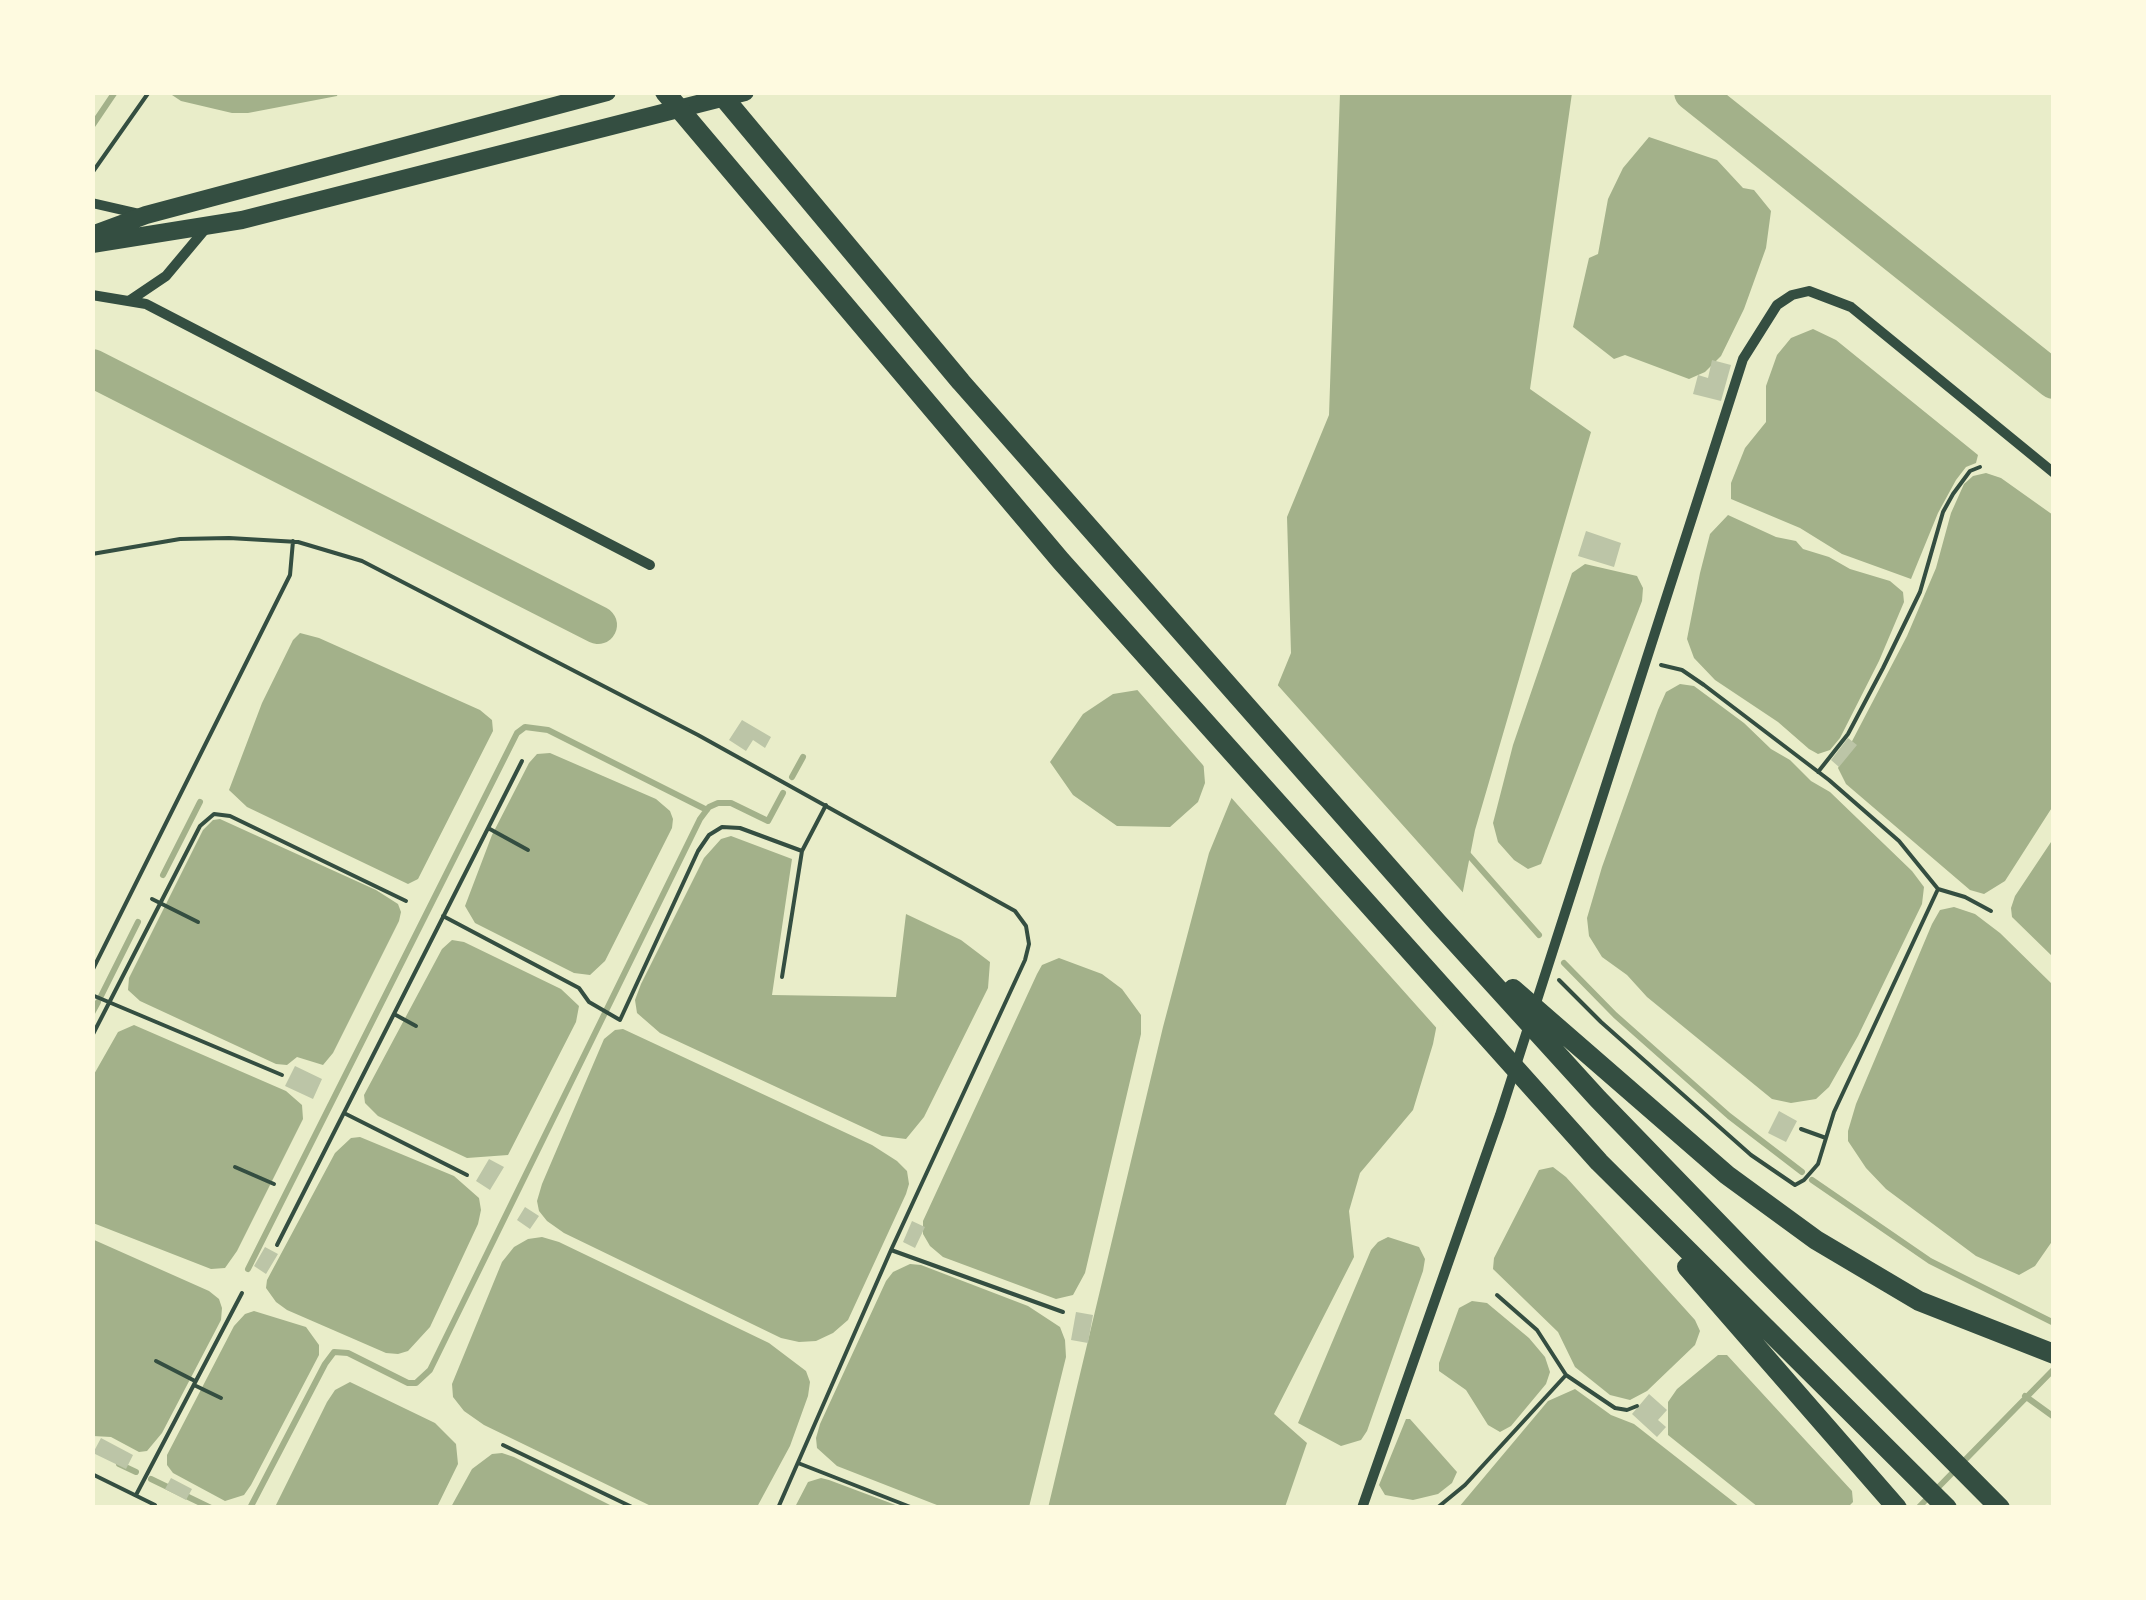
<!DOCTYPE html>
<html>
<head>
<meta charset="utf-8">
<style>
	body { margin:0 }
	#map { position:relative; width:2146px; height:1600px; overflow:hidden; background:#e9edc9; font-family:Signika,sans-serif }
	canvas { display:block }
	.frame { position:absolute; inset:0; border:95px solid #fefae0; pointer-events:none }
</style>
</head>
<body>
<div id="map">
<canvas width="2146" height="1600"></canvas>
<div class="frame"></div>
</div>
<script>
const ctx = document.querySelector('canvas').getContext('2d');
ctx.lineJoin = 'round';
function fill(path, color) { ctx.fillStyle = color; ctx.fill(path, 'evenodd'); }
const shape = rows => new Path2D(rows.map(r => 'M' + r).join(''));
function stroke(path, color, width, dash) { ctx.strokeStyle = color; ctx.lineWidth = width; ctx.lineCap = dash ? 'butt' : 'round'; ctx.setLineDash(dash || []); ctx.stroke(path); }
fill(shape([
	[169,93,338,93,337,96,248,113,232,113,181,101],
	[1340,93,1572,93,1530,389,1591,432,1475,830,1433,1044,1413,1110,1360,1173,1349,1211,1354,1257,1274,1414,1307,1443,1285,1507,1048,1508,1163,1027,1209,853,1291,653,1287,517,1329,415],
	[1649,137,1717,160,1743,188,1754,190,1771,211,1766,248,1744,309,1721,356,1705,372,1689,379,1625,355,1614,359,1573,327,1589,258,1598,254,1608,199,1623,168],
	[1813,329,1836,340,1978,455,1976,463,1966,467,1956,480,1938,513,1911,579,1842,554,1800,528,1731,499,1731,483,1745,448,1766,422,1766,386,1777,355,1791,338],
	[1986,473,2001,478,2053,515,2053,806,2005,881,1984,894,1970,890,1846,784,1838,768,1907,636,1936,568,1951,513,1964,484,1973,476],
	[1728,515,1776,537,1796,541,1803,549,1829,557,1850,569,1890,581,1903,592,1904,602,1879,661,1840,738,1830,750,1818,754,1809,749,1778,722,1715,680,1694,658,1687,639,1700,573,1710,534],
	[1585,564,1637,576,1643,588,1642,601,1541,864,1528,869,1514,860,1498,842,1493,823,1513,745,1572,573],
	[300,633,319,638,480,710,492,720,493,731,418,879,408,884,247,807,229,790,262,703,293,640],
	[1680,684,1694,686,1744,723,1771,749,1790,760,1811,781,1830,792,1912,871,1924,887,1922,904,1858,1036,1829,1087,1816,1099,1791,1103,1772,1099,1647,997,1627,975,1602,957,1589,936,1587,918,1602,867,1658,710,1666,692],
	[1144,689,1203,758,1205,783,1198,802,1170,827,1117,826,1073,795,1050,762,1083,714,1113,694],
	[550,753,656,799,670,811,673,819,672,828,605,961,590,975,574,973,475,923,465,906,492,835,529,763,537,754],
	[220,819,376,890,398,904,401,912,399,921,333,1053,323,1065,297,1057,287,1065,276,1064,140,1001,128,990,129,978,203,830,213,820],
	[731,836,792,859,772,995,896,997,906,914,961,940,990,962,988,988,924,1117,906,1139,882,1136,660,1033,637,1013,635,1000,641,984,704,858,721,839],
	[2053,839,2053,957,2012,917,2011,908,2015,896],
	[1954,907,1975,914,2000,933,2053,985,2053,1240,2035,1266,2019,1275,1976,1256,1886,1189,1866,1168,1848,1141,1848,1131,1856,1104,1932,924,1940,910],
	[452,940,464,942,561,989,579,1006,576,1022,508,1155,467,1158,378,1116,365,1103,364,1095,442,949],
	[1059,958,1102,974,1122,989,1141,1015,1141,1034,1085,1273,1073,1295,1056,1299,943,1257,930,1246,923,1234,923,1221,1037,974,1042,965],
	[134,1025,286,1091,302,1105,303,1119,237,1251,225,1268,211,1269,93,1223,93,1076,118,1032],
	[623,1029,872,1145,897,1161,907,1171,909,1184,906,1194,848,1320,833,1333,816,1341,799,1342,781,1338,564,1233,547,1221,539,1211,537,1201,542,1184,604,1039,615,1030],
	[360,1137,454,1176,479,1198,481,1210,478,1224,430,1327,408,1351,398,1354,386,1353,287,1310,276,1302,266,1288,267,1280,335,1153,351,1138],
	[1553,1167,1566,1177,1695,1320,1700,1331,1695,1345,1647,1391,1630,1400,1610,1395,1575,1367,1558,1332,1493,1269,1494,1258,1539,1170],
	[542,1237,559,1242,769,1343,806,1371,810,1382,808,1396,790,1446,757,1507,653,1507,484,1425,464,1411,453,1397,452,1384,502,1262,514,1247,528,1239],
	[1388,1237,1419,1247,1425,1259,1423,1271,1367,1431,1361,1440,1341,1446,1298,1423,1371,1250,1378,1242],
	[92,1239,209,1291,219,1299,222,1308,221,1320,162,1433,147,1451,139,1452,111,1437,93,1436],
	[910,1264,921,1265,1028,1306,1060,1327,1065,1340,1066,1357,1029,1507,942,1507,837,1466,817,1448,816,1438,820,1424,886,1281,893,1272],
	[1472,1301,1487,1303,1529,1338,1545,1357,1550,1372,1546,1384,1511,1426,1500,1432,1488,1425,1466,1390,1439,1371,1439,1363,1459,1308],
	[254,1311,306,1327,319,1345,319,1355,251,1485,244,1495,225,1501,173,1473,167,1465,167,1455,234,1326,245,1314],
	[1718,1355,1727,1355,1852,1491,1853,1502,1848,1507,1758,1507,1668,1435,1668,1402,1677,1389],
	[350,1382,435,1423,456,1444,458,1464,437,1507,275,1507,327,1402,335,1390],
	[1575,1389,1611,1415,1634,1424,1740,1507,1459,1507,1548,1401],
	[1406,1419,1410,1419,1457,1472,1452,1483,1438,1494,1413,1500,1385,1495,1379,1485],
	[502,1453,514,1457,614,1507,451,1507,472,1469,492,1454],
	[821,1478,829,1480,901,1507,795,1507,808,1482]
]), '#a3b18a');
fill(shape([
	[1274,681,1467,897,1441,1033,1228,794],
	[1145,684,1207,756,1209,772,1133,685]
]), '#e9edc9');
stroke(shape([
	[92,126,115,92],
	[792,777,803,757],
	[1466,852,1539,935],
	[163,875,200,802],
	[1564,963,1615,1015,1729,1116,1802,1172],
	[101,996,138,922],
	[92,1013,98,1002],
	[1812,1180,1930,1261,2054,1323],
	[248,1269,517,733,525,727,548,730,707,810],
	[2025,1396,2054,1417],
	[119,1464,136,1472],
	[151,1479,211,1508],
	[250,1508,325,1364,334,1352,348,1353,408,1383,416,1383,430,1370,700,819,709,807,718,803,731,803,768,821,783,793],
	[1918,1508,2054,1369]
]), '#a3b18a', 6);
stroke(shape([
	[1693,92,2054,380],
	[92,368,598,625]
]), '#a3b18a', 38);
fill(shape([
	[1712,360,1731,365,1721,401,1693,394,1698,375,1708,378],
	[1586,531,1621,543,1614,567,1578,556],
	[742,720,771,737,765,748,753,740,746,751,729,740],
	[1848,738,1857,745,1839,767,1831,760],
	[295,1066,322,1079,313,1099,285,1086],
	[1779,1111,1797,1121,1786,1142,1768,1133],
	[489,1159,504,1167,490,1190,476,1181],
	[525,1207,539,1216,530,1229,517,1220],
	[912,1221,925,1227,915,1248,903,1242],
	[265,1247,278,1254,266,1274,254,1266],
	[1076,1312,1093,1315,1088,1343,1071,1340],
	[1649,1394,1667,1410,1658,1420,1666,1427,1657,1437,1632,1414],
	[101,1438,133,1455,126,1469,93,1453],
	[171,1478,192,1489,186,1500,165,1489]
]), '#bcc5a7');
stroke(shape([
	[92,173,149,92],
	[92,554,180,539,229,538,298,542,362,561,698,735,1015,911,1026,926,1029,944,1025,960,891,1250,778,1508],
	[1661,665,1682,670,1704,685,1829,780,1899,841,1938,889,1965,897,1991,911],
	[1818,772,1848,734,1883,668,1920,592,1943,512,1953,494,1970,471,1980,467],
	[488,828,528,850],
	[152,899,198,922],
	[443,916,579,988,589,1002,620,1020,698,851,709,835,722,827,740,828,802,851,826,805],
	[92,971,290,575,293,541],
	[782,977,802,851],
	[1559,980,1601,1022,1751,1155,1795,1185,1804,1180,1818,1164,1834,1112,1938,889],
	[92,995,282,1075],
	[394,1014,416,1026],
	[92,1036,200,826,214,814,230,816,406,901],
	[344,1113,467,1175],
	[1801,1129,1826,1138],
	[235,1167,274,1184],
	[277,1245,522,761],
	[891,1250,1063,1312],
	[1497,1295,1537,1330,1566,1375,1615,1408,1627,1410,1637,1406],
	[156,1361,195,1381],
	[194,1385,221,1398],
	[503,1445,634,1508],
	[798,1463,913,1508],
	[92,1474,155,1505],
	[136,1495,242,1293],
	[1437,1508,1465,1485,1566,1375]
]), '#344e41', 4);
stroke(shape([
	[92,203,140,214],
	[92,295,146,304,650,565],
	[129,301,166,276,207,227],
	[1362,1508,1500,1115,1743,359,1777,305,1792,295,1809,291,1851,307,2054,473]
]), '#344e41', 10);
stroke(shape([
	[92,235,146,215,607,92],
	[92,244,242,220,745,92]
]), '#344e41', 18);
stroke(shape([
	[665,92,1061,561,1599,1162,1947,1508],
	[719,92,961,382,1437,922,1598,1099,1755,1261,2000,1508],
	[1513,989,1727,1175,1816,1240,1919,1301,2054,1354],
	[1687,1267,1897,1508]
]), '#344e41', 20);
</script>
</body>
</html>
